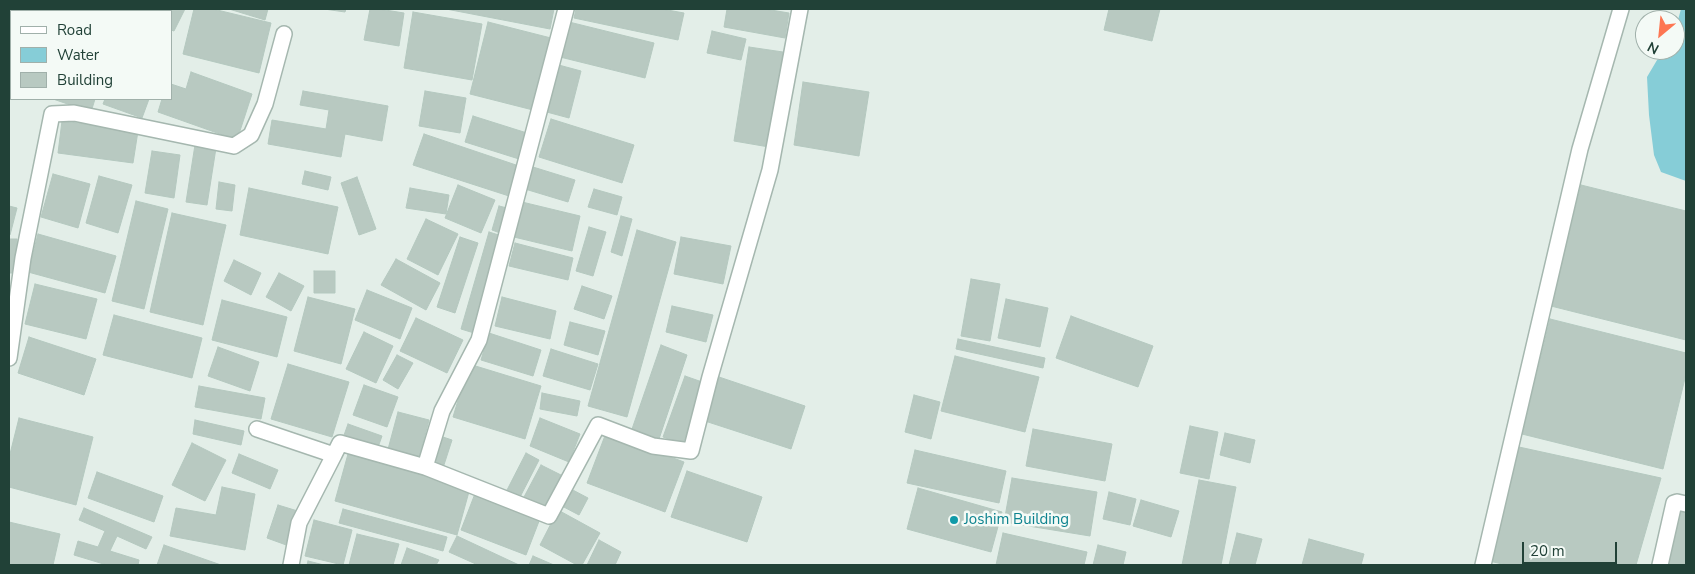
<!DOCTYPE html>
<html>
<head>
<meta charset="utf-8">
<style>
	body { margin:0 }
	#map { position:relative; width:1695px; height:574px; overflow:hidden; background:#e3eee8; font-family:"Nunito Sans",sans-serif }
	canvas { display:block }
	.frame { position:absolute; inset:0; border:10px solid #214137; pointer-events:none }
	.legend { position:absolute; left:10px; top:10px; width:162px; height:90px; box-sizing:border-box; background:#f4faf6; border:1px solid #a0b0aa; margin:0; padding:6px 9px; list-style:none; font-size:15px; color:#214137 }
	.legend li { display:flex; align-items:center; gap:10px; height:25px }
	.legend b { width:25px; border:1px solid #a0b0aa }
	.north { position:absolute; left:1635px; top:10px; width:50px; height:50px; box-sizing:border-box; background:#f4faf6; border:1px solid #a0b0aa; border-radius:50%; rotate:208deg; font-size:14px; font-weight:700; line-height:20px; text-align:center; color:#214137 }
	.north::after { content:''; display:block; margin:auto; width:18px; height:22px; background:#fd7652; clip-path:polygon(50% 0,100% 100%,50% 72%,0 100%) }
	.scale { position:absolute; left:1522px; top:542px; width:95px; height:22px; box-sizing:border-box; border:2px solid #214137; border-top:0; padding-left:6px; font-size:15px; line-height:18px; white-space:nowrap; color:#214137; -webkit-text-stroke:4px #f4faf6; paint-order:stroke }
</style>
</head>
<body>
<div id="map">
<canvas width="1695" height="574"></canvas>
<div class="frame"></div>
<ul class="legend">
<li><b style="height:6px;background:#fff"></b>Road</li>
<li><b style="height:14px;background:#86cdd7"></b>Water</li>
<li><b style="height:14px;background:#b8c9c1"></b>Building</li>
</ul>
<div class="north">N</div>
<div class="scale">20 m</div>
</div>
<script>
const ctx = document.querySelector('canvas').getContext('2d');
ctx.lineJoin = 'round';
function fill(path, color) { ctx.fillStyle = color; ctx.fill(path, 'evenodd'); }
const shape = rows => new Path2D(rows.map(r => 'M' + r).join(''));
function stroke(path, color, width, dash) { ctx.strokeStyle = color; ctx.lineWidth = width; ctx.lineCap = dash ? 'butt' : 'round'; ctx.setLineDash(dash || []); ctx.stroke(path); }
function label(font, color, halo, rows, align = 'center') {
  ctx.font = font + ' "Nunito Sans",sans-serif'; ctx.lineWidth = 5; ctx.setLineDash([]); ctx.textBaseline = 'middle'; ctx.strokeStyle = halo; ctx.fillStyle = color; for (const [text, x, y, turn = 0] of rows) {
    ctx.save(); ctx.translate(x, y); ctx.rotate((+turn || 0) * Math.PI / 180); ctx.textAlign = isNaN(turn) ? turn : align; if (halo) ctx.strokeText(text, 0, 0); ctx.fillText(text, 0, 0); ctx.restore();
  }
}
fill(shape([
	[1681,9,1686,9,1686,181,1661,172,1654,155,1649,115,1647,77,1663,50,1675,50,1675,31]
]), '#86cdd7');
const building = shape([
	[149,9,185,9,174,31,171,30,171,11,147,11,149,9],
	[194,9,213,9,271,23,259,73,183,54,194,9],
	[229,9,268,9,265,20,229,9],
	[324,9,346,9,345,12,324,9],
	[370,9,379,9,404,13,399,46,364,40,370,9],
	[446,9,554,9,550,29,446,9],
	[576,9,662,9,684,13,678,40,574,18,576,9],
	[727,9,765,9,789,13,785,38,724,27,727,9],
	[1109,9,1160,9,1152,41,1104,30,1109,9],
	[413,12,482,24,472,80,404,68,413,12],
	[488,22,551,38,533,110,470,94,488,22],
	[569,22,654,43,645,78,560,57,569,22],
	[712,31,746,39,741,60,707,53,712,31],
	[9,42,11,43,11,60,9,59,9,42],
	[749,47,783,52,769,147,734,141,749,47],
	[555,64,581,71,569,118,543,111,555,64],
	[9,70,11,70,11,87,9,87,9,70],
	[191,72,252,94,237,140,158,112,162,99,171,99,171,84,186,89,191,72],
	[803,82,869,92,859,156,794,145,803,82],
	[303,91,388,106,382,141,345,134,341,157,268,144,272,120,326,129,329,110,300,105,303,91],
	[425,91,466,98,460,133,419,126,425,91],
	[53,99,95,99,91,112,53,99],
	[105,99,149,99,142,118,103,104,105,99],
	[473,116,527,133,519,159,465,142,473,116],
	[551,119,634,145,622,183,539,157,551,119],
	[62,121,138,131,133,163,58,153,62,121],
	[424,134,519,166,509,196,413,165,424,134],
	[195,145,216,148,207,205,186,202,195,145],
	[152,151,180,155,174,198,145,193,152,151],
	[533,167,575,180,568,202,525,189,533,167],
	[305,171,331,177,328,190,302,184,305,171],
	[53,174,90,184,78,228,41,217,53,174],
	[99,176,132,185,118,233,86,223,99,176],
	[357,177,376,229,359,235,341,183,357,177],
	[219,182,235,185,232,211,216,209,219,182],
	[458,185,495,200,481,233,445,218,458,185],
	[1581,185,1686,211,1686,340,1551,306,1581,185],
	[249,188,338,207,328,254,240,235,249,188],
	[410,188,449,195,446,214,406,208,410,188],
	[594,189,622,197,617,215,588,207,594,189],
	[136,201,168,209,144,309,112,301,136,201],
	[522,202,580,216,572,251,514,237,522,202],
	[9,206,17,208,10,235,9,235,9,206],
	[499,206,507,208,500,233,492,230,499,206],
	[172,213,226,225,203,325,150,312,172,213],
	[621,216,632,219,622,256,611,252,621,216],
	[426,219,458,234,438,275,407,259,426,219],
	[589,227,606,232,593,276,576,271,589,227],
	[637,230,676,242,627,417,588,406,637,230],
	[489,232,502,236,474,333,461,329,489,232],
	[38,234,116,256,105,293,28,272,38,234],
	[460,237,478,243,455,313,437,307,460,237],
	[681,237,731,246,723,284,674,274,681,237],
	[9,239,17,239,16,273,9,273,9,239],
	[515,243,573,258,568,280,509,266,515,243],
	[396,259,440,283,426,310,381,285,396,259],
	[234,260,261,273,251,295,224,281,234,260],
	[314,271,335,271,335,293,314,293,314,271],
	[279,273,304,286,291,311,266,297,279,273],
	[971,279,1000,284,990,341,961,336,971,279],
	[35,284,97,299,86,339,25,324,35,284],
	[582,286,612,296,604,319,574,309,582,286],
	[367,290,412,308,400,339,355,320,367,290],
	[308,297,355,309,341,364,294,351,308,297],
	[502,297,556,311,550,339,495,326,502,297],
	[1006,299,1048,308,1040,347,998,338,1006,299],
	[222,300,287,317,277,357,212,340,222,300],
	[672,306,713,315,706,342,666,332,672,306],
	[114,315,202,338,192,378,103,355,114,315],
	[1071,316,1153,346,1138,387,1056,358,1071,316],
	[416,318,463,340,447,373,400,351,416,318],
	[1550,319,1686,353,1686,374,1663,469,1522,434,1550,319],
	[570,322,605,331,598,355,564,345,570,322],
	[364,332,393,346,376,383,346,369,364,332],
	[489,333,541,350,533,376,481,360,489,333],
	[29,337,96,359,84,395,18,373,29,337],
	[958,339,1045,358,1043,368,956,349,958,339],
	[661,345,687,355,658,442,631,432,661,345],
	[218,347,259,362,250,391,208,376,218,347],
	[551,349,598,364,590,390,543,376,551,349],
	[397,355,413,363,398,389,383,380,397,355],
	[955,356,1039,377,1025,432,941,411,955,356],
	[288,364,349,382,332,437,271,419,288,364],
	[469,364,541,386,525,439,453,417,469,364],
	[685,376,705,383,683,444,663,437,685,376],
	[719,377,805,406,791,449,705,421,719,377],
	[364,385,398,397,387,427,353,415,364,385],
	[199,386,265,398,261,419,195,407,199,386],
	[542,393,580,401,577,416,540,409,542,393],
	[914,395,940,402,931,439,905,432,914,395],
	[398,412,429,420,418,462,387,453,398,412],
	[19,418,93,437,76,505,9,487,9,458,19,418],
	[540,418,580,434,569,462,530,446,540,418],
	[195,420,244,431,241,445,193,434,195,420],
	[348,424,382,436,377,450,343,438,348,424],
	[1190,426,1218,432,1209,479,1180,473,1190,426],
	[1033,429,1112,444,1105,481,1026,466,1033,429],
	[606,433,684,462,665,512,587,483,606,433],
	[1225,433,1255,440,1250,463,1220,455,1225,433],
	[440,436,452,440,442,471,430,467,440,436],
	[192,443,226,460,205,501,172,485,192,443],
	[1519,447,1661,478,1636,565,1507,565,1489,561,1519,447],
	[915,450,1006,471,999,503,907,483,915,450],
	[526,453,539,460,519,499,506,492,526,453],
	[239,454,278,470,270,489,232,473,239,454],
	[348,454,470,488,457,535,335,501,348,454],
	[541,465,567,478,550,511,524,497,541,465],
	[687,471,762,497,747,542,671,517,687,471],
	[97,472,163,496,154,522,88,498,97,472],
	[1012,478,1097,492,1090,536,1004,522,1012,478],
	[1199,480,1236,487,1221,565,1182,565,1199,480],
	[222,487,255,494,245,550,170,536,176,508,216,515,222,487],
	[569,488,588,498,579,515,560,505,569,488],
	[918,488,1002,512,991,552,907,529,918,488],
	[476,491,541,516,526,555,461,530,476,491],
	[1109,492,1136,499,1130,525,1103,519,1109,492],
	[1141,500,1179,511,1171,537,1133,526,1141,500],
	[278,505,301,512,289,546,267,538,278,505],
	[84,508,152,537,146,549,117,536,110,551,139,560,138,565,107,565,74,555,78,541,98,547,105,531,79,520,84,508],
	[343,509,447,537,443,551,339,523,343,509],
	[558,510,600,533,582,565,577,565,540,545,558,510],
	[1679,510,1686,512,1686,565,1662,565,1679,510],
	[314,520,352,530,343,565,305,556,314,520],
	[9,522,60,534,53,565,9,565,9,522],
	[1003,533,1087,552,1084,565,996,565,1003,533],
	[1237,533,1262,539,1255,565,1229,565,1237,533],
	[357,534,399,544,393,565,349,565,357,534],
	[457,536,519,565,478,565,449,552,457,536],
	[1309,539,1364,554,1361,565,1302,565,1309,539],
	[599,540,621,552,615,565,587,565,599,540],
	[164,545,221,565,157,565,164,545],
	[1098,545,1126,552,1123,565,1093,565,1098,545],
	[407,548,439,560,436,565,401,565,407,548],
	[533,556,554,565,529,565,533,556],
	[308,561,324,565,307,565,308,561]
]);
fill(building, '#b8c9c1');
stroke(building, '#b4c8bf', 1);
const minor = shape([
	[9,358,23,258,52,114,74,113,234,146,251,135,265,104,284,34],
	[257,429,334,455,340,443,425,467,442,411,479,340,566,9],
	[425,467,549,516,598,425,653,446,691,451,710,377,770,170,800,9],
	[291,565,299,523,334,455],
	[1483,565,1580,149,1621,9],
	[1660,565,1674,503,1677,502,1686,504]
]);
stroke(minor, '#a5b7af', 18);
stroke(minor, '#fff', 15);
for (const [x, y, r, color] of [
	[954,520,5,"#0f9aa8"]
]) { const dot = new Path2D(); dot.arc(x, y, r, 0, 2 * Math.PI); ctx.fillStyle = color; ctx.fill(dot); stroke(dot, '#f4faf6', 2); }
label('15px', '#0d838f', '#f4faf6', [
	["Joshim Building",964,520]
], 'left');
</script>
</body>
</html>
